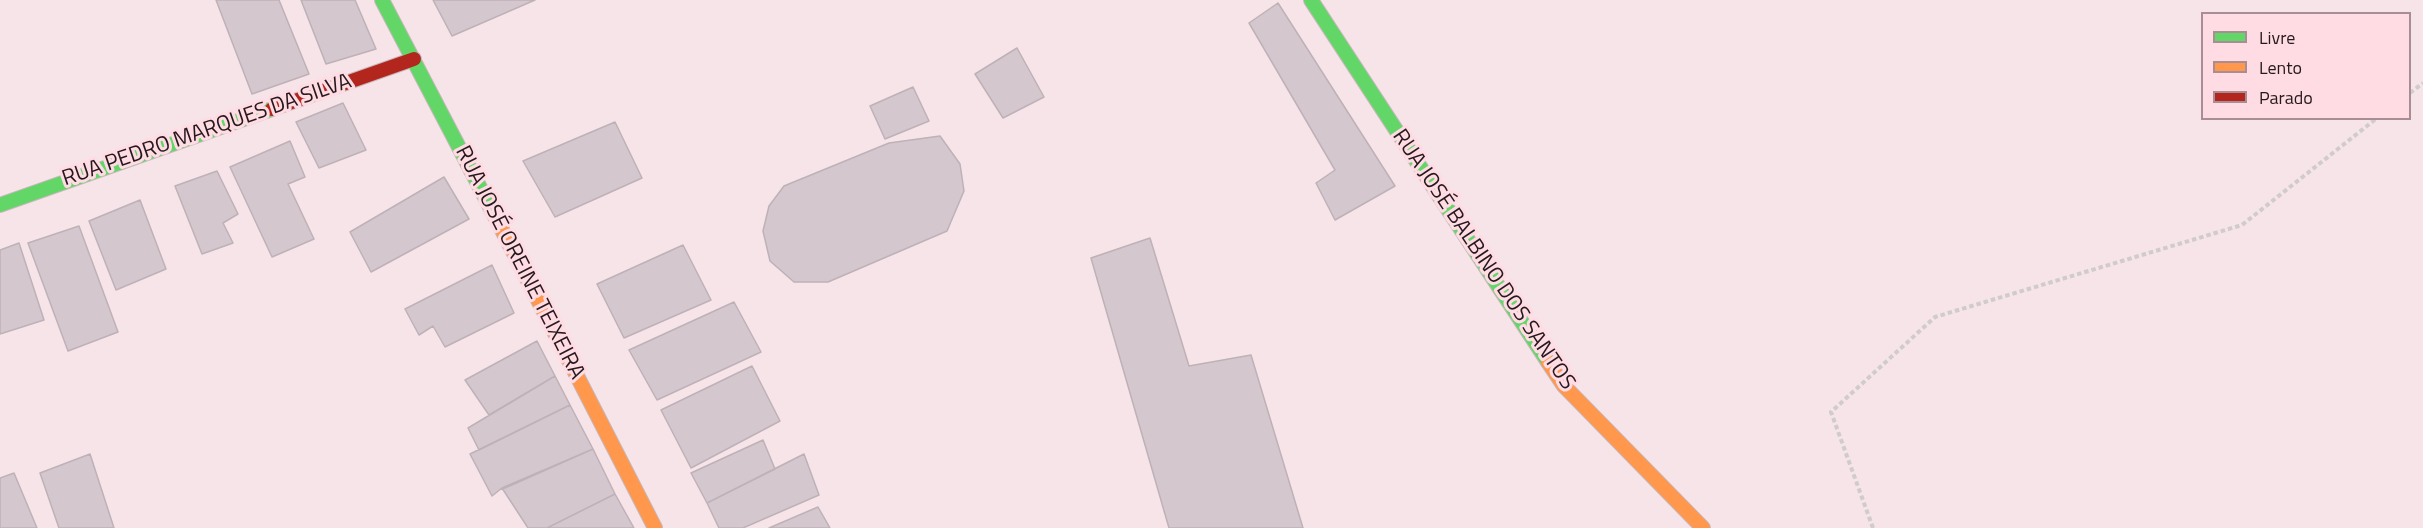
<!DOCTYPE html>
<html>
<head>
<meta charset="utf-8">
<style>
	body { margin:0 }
	#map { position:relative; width:2423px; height:528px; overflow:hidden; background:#f7e4e8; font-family:"Titillium Web",sans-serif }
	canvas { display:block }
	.legend { position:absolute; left:2201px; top:12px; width:210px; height:108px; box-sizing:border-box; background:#ffdce4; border:2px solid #a88e94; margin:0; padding:8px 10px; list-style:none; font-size:18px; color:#25191c }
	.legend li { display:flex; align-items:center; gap:12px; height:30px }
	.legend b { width:30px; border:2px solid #a88e94 }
</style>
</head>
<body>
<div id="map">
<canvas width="2423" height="528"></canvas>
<ul class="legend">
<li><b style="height:8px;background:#63d668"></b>Livre</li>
<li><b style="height:8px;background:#ff974d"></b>Lento</li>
<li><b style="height:8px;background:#b3261e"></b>Parado</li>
</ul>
</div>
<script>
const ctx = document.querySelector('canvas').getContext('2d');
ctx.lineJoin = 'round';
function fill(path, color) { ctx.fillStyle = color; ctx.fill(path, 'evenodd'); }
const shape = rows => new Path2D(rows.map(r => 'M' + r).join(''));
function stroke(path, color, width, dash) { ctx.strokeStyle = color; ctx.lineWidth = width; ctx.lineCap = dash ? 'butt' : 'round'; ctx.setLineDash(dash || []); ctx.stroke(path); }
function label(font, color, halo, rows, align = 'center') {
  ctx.font = font + ' "Titillium Web",sans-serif'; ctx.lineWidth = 6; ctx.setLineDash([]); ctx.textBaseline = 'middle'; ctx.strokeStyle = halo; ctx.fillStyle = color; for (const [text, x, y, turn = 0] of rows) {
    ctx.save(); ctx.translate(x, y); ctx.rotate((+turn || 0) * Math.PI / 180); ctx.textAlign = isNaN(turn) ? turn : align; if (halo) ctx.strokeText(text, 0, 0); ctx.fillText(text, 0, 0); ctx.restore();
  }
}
const building = shape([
	[216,0,279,0,309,74,252,94,216,0],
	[301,0,355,0,376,49,326,64,301,0],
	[433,0,535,0,452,36,433,0],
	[1278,3,1395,186,1335,220,1316,183,1335,170,1249,23,1278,3],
	[1017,48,1044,97,1003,118,975,74,1017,48],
	[913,87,929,121,885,139,870,106,913,87],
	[343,103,366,150,319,168,296,122,343,103],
	[615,122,642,178,555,217,523,161,615,122],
	[940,136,960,164,964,191,947,231,828,282,794,282,770,261,763,231,769,206,784,186,889,143,940,136],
	[290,141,305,177,288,184,314,239,272,257,230,167,290,141],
	[217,171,238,214,223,223,233,243,202,254,175,186,217,171],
	[444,177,469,219,371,272,350,232,444,177],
	[140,200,166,269,116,290,89,221,140,200],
	[79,226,118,332,68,351,28,243,79,226],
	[1150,238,1189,366,1251,355,1303,528,1169,528,1091,258,1150,238],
	[19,243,44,320,0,334,0,250,19,243],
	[683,245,711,300,624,338,597,284,683,245],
	[492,265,514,313,445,347,433,326,419,335,405,309,492,265],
	[734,302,761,352,657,400,629,350,734,302],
	[537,341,555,376,489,415,465,380,537,341],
	[752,366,780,421,691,468,661,410,752,366],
	[555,376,570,405,479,450,468,428,555,376],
	[570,405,593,449,502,488,492,496,470,454,570,405],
	[763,440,775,469,707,503,691,473,763,440],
	[593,449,615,494,547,528,528,528,502,488,505,488,593,449],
	[90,454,114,528,59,528,40,473,90,454],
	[804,454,819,495,743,528,719,528,707,503,804,454],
	[14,473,37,528,0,528,0,478,14,473],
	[615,494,634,528,547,528,615,494],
	[818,507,830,528,769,528,818,507]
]);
fill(building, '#d4c7cd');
stroke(building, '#beb1b7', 1.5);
const fast = shape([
	[382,0,498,222],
	[1311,0,1548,362],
	[0,205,272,109]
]);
const slow = shape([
	[498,222,655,528],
	[1548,362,1564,386,1703,528]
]);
const jam = shape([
	[272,109,414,59]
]);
stroke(fast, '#c7b8bb', 16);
stroke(slow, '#c7b8bb', 16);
stroke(jam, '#c7b8bb', 16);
stroke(shape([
	[2410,93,2423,83],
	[1873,528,1831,412,1935,317,2242,225,2377,118]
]), '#d0cbcc', 4, [4.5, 3]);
stroke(fast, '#63d668', 14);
stroke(slow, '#ff974d', 14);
stroke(jam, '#b3261e', 14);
label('22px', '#25191c', '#ffdce4', [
	["RUA PEDRO MARQUES DA SILVA",207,131,-19],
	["RUA JOSÉ BALBINO DOS SANTOS",1483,260,56],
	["RUA JOSÉ OREINE TEIXEIRA",519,263,63]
]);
</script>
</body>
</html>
